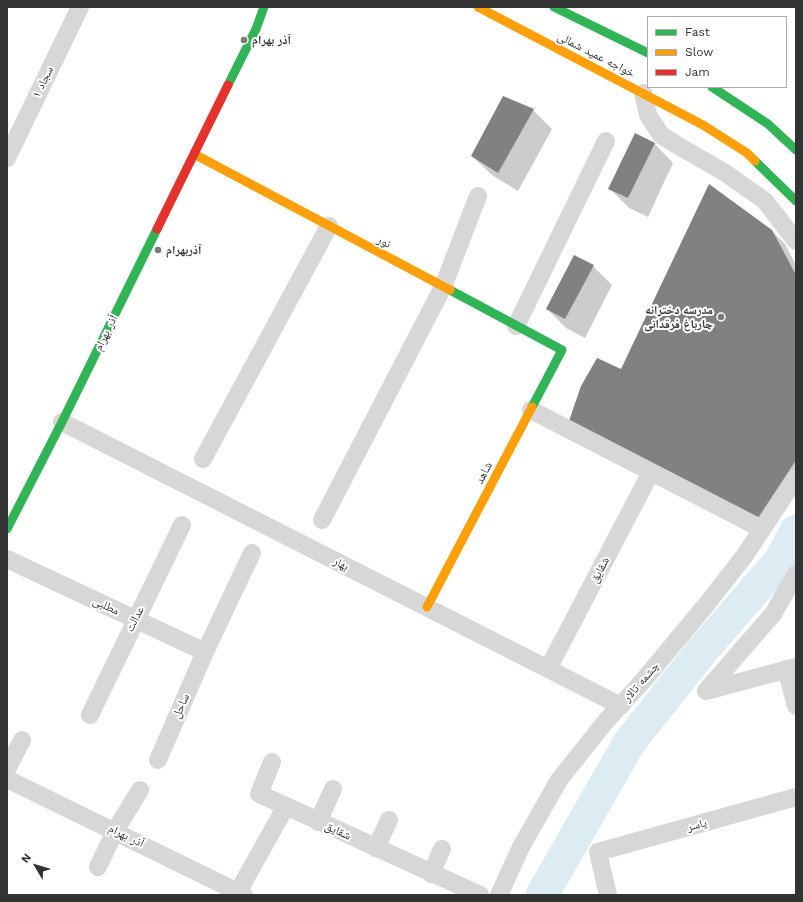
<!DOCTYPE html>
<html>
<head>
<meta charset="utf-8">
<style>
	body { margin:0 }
	#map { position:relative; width:803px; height:902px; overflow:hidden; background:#fff; font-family:"Work Sans",sans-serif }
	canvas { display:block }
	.frame { position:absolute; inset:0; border:8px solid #333; pointer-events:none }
	.legend { position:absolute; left:647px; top:16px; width:140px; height:72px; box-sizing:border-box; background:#fff; border:1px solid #adadad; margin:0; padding:5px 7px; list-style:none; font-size:12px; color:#333 }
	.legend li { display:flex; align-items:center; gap:8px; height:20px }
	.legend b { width:20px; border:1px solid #adadad }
	.north { position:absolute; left:16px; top:846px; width:40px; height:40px; -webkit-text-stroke:3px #fff; paint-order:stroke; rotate:308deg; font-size:11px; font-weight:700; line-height:16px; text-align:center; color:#333 }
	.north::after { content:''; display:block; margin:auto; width:14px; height:18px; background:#333; clip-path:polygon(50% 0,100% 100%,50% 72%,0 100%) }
</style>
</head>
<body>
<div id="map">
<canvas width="803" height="902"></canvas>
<div class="frame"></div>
<ul class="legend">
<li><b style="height:5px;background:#30b455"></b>Fast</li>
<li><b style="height:5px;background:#ff9f0a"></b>Slow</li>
<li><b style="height:5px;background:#e5322d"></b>Jam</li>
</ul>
<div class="north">N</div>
</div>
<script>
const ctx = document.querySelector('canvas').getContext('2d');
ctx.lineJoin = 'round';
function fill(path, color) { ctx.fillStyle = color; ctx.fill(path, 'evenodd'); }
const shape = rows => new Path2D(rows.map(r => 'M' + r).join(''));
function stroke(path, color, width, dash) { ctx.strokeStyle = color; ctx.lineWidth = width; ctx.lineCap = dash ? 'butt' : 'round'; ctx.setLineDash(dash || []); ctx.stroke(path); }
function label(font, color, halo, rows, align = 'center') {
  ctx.font = font + ' "Work Sans","Noto Naskh Arabic",sans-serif'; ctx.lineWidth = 4; ctx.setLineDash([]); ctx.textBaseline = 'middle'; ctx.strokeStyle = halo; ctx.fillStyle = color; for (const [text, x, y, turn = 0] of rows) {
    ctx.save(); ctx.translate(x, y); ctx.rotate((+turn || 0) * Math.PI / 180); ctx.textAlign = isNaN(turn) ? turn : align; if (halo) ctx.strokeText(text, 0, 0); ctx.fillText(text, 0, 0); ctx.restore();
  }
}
fill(shape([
	[533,110,552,129,518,191,492,175,472,156],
	[654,143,673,163,648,217,629,208,610,189],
	[771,230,785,244,796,265,796,493,771,530,583,434,622,370],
	[593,266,612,285,585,338,566,328,547,309]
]), '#0003');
stroke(shape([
	[542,895,629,743,701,652,780,561,796,531]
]), '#ddebf3', 33);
fill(shape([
	[503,96,534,109,498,173,471,156],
	[635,133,655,143,628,198,608,189],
	[709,184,772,230,796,275,796,460,758,518,569,421,581,386,597,358,621,369],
	[574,255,594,265,565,319,546,309]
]), '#818181');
stroke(shape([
	[643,93,648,115,661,135,682,148,724,172,765,201,796,241],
	[7,158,80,7],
	[516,326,606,141],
	[531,410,762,529],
	[62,422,621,706],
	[203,459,329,226],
	[322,520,443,287,478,196],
	[7,559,205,652],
	[548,669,651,472],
	[786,669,796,706],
	[706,691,773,614,796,574],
	[706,691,796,667],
	[90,715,182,525],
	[158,760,205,652,252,553],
	[272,762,259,794,286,806],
	[7,769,22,740],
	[7,779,244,895],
	[318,822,333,789],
	[376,848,389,820],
	[98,867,115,831,140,790],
	[431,874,442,849],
	[238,892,286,806,480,895],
	[499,895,521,847,559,780,606,721,642,682,706,605,745,555,796,478],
	[608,895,598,852,796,797]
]), '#d7d7d7', 18);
stroke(shape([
	[554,7,648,53],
	[228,85,256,29,264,7],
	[712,87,768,124,796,150],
	[755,161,796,201],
	[450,290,562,350,532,407],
	[7,529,62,422,157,229]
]), '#30b455', 9);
stroke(shape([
	[478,7,703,125,747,153,755,161],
	[194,154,450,290],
	[427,607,532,407]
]), '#ff9f0a', 9);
stroke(shape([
	[157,229,228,85]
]), '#e5322d', 9);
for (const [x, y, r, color] of [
	[244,40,4,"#7a7a7a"],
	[158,250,4,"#7a7a7a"],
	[721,317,4,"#7a7a7a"]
]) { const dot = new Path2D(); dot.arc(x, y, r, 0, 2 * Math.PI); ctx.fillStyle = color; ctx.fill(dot); stroke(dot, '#fff', 1.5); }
label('bold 12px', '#333', '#fff', [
	["آذر بهرام",252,40],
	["آذربهرام",166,250],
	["مدرسه دخترانه",713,310,"right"],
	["چارباغ فرقدانی",713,324,"right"]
], 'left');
label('12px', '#333', '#fff', [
	["خواجه عمید شمالی",596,55,27],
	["سجاد ۱",43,82,-64],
	["نور",384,242,28],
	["آذر بهرام",106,333,-64],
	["شاهد",484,473,-62],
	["بهار",341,564,27],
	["شقایق",600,570,-62],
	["مطلبی",106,606,25],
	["عدالت",135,619,-64],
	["چشمه تالار",641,682,-49],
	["ساحل",181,706,-66],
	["یاسر",697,825,-15],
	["شقایق",338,831,25],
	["آذر بهرام",126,836,26]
]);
</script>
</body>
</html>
